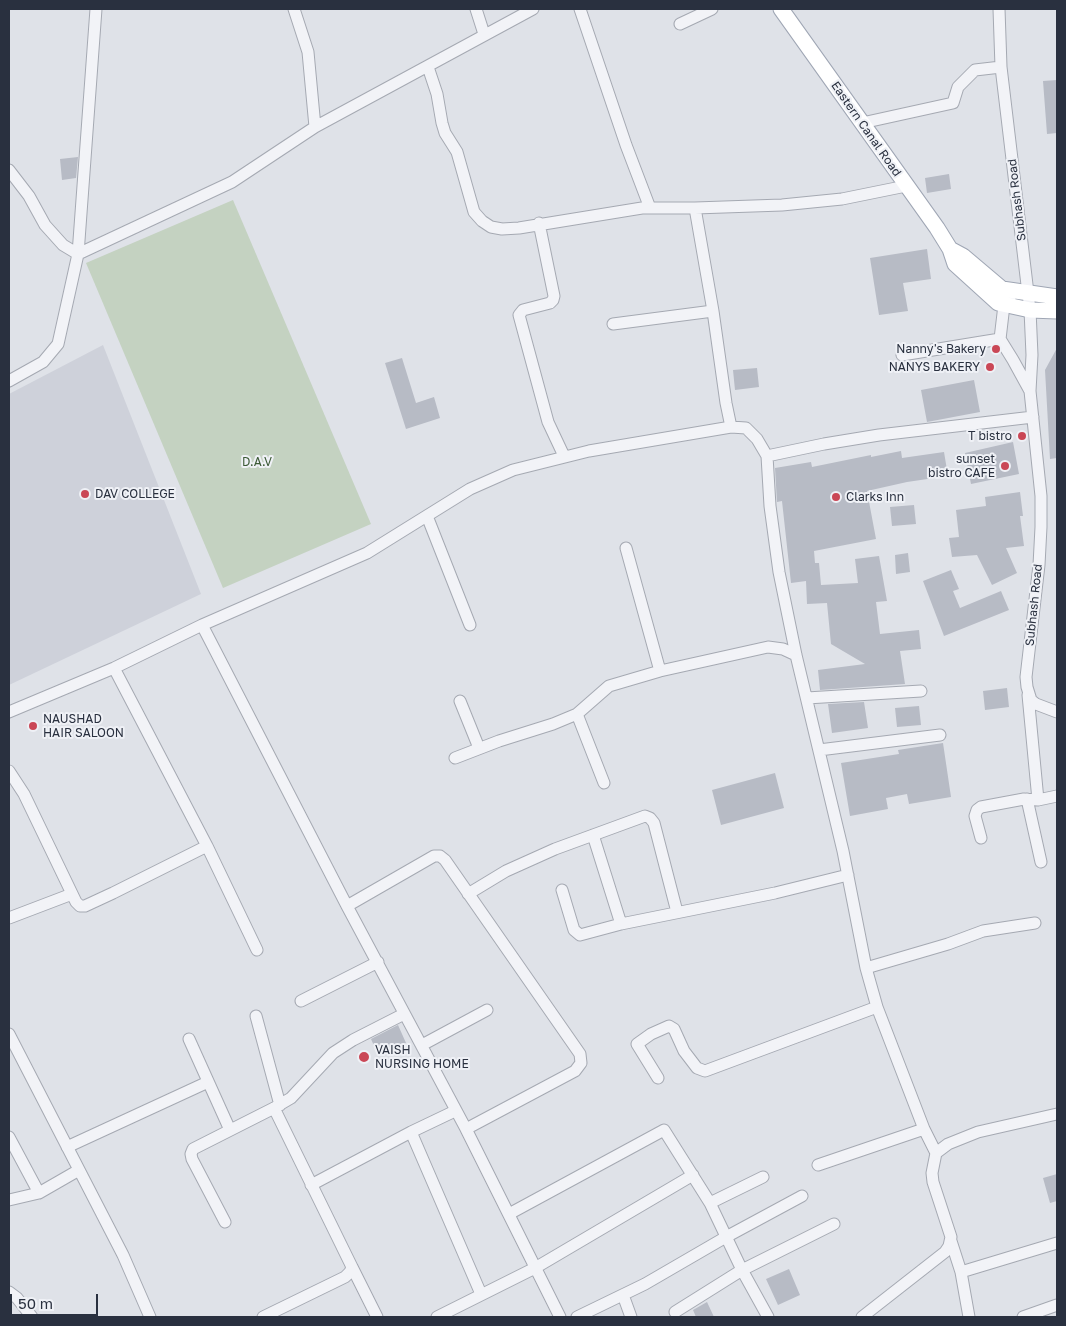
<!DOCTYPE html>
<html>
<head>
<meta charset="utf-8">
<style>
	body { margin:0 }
	#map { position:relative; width:1066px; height:1326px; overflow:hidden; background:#dfe2e8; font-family:"Golos Text",sans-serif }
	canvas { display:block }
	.frame { position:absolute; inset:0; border:10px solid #29303f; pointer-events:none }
	.scale { position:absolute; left:10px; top:1294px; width:88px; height:22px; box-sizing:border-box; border:2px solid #29303f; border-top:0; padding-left:6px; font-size:15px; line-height:18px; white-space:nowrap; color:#29303f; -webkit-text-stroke:4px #eff1f6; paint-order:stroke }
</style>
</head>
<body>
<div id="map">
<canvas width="1066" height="1326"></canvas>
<div class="frame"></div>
<div class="scale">50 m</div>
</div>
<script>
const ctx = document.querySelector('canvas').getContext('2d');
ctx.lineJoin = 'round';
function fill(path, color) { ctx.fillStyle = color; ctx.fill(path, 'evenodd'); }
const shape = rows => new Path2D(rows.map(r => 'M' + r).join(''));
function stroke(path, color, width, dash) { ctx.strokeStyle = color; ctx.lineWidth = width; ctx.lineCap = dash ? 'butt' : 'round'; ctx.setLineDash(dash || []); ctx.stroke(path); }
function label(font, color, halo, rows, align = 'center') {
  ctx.font = font + ' "Golos Text",sans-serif'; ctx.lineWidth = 4; ctx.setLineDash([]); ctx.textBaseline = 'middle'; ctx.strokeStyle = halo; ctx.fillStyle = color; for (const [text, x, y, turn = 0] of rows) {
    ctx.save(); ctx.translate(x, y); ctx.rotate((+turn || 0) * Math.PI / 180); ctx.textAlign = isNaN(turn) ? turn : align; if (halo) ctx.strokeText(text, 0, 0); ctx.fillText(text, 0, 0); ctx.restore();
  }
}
fill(shape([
	[103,345,201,594,9,685,9,394]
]), '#ced1da');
fill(shape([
	[233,200,371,524,223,588,86,263]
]), '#c4d2c1');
fill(shape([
	[1057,80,1057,133,1047,134,1043,81],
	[78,157,76,178,62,180,60,159],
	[949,174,951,189,927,193,925,178],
	[927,249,931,279,903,283,908,311,879,315,870,258],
	[1057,348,1057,458,1050,459,1045,370],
	[402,358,416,403,434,397,440,418,406,429,385,363],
	[757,368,759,387,735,390,733,370],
	[974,380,980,412,927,422,921,390],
	[1013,442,1019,474,971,484,965,453],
	[901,451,902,458,944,452,948,476,907,482,867,491,876,539,814,551,815,563,819,563,821,585,858,583,855,559,879,556,887,601,876,602,880,634,919,630,921,649,900,651,905,684,820,690,818,670,865,664,831,644,827,603,807,604,806,581,791,583,782,501,777,502,775,468,811,462,812,467,871,455,871,457],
	[1020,492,1023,516,1020,516,1024,546,1006,548,1017,573,992,585,977,555,952,557,949,538,959,537,956,510,986,506,985,497],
	[914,505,916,524,892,526,890,507],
	[908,553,910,572,896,574,895,555],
	[951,570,959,589,953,591,960,608,1001,591,1009,610,944,636,923,581],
	[1007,688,1009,707,985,710,983,691],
	[864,702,868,728,832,733,828,704],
	[919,706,921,725,897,727,895,708],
	[943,743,951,797,909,804,907,794,886,798,888,809,850,816,841,763,899,754,898,750],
	[775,773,784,808,721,825,712,790],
	[398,1025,406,1043,378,1055,371,1039],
	[1057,1174,1057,1201,1050,1203,1043,1178],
	[789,1269,800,1295,778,1305,766,1279],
	[707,1302,714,1317,696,1317,693,1310]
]), '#b7bbc5');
const minor = shape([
	[294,9,308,52,315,127],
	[476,9,484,34],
	[580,9,626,145,650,208],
	[999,9,1001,67,1030,310,1032,355,1030,391,1041,496,1041,527,1039,565,1026,677,1027,687,1031,700,1036,704,1057,712],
	[680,24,712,9],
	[428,67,437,94,442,123,445,133,457,152,474,212,482,221,491,227,502,229,519,228,642,208,695,208,782,205,842,199,906,186],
	[862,123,953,103,958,87,975,70,1001,67],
	[9,170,29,196,45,225,63,245,78,254,232,182,315,127,533,9],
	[695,208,713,311,726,403,731,427],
	[539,223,554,296,553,300,550,303,523,310,519,315,548,422,564,456],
	[1010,298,1004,305,1000,339,1013,360,1030,391],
	[613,324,713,311],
	[902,355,1000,339],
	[9,381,43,362,58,344,78,254,96,9],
	[767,456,824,444,879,435,1033,417],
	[427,516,470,625],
	[626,548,660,671],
	[202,625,347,906,466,1129,560,1317],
	[114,668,207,846,257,950],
	[1028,695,1038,800],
	[807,698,921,691],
	[460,701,479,748],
	[9,712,114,668,202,625,367,553,470,489,513,470,589,451,731,427,746,428,757,439,767,456,770,506,779,572,796,655,843,851,866,968,877,1007,924,1129,936,1153],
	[577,714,604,783],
	[819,750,940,735],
	[455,758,499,741,553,724,577,714,609,686,660,671,768,647,783,649,796,655],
	[9,771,24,794,76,902,80,906,85,906,113,893,207,846],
	[1027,799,1041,862],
	[593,835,621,924],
	[981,838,975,816,977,810,981,807,1024,799,1038,800,1057,796],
	[562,890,574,930,580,935,621,924,775,893,848,875],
	[468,894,506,871,555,849,645,816,650,818,654,823,677,912],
	[347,906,434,856,440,856,445,860,580,1054,581,1063,575,1071,466,1129],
	[9,918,72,894],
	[866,968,948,944,983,931,1035,923],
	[301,1001,378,962],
	[256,1016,280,1105],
	[9,1034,123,1255,150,1317],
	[189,1039,230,1130],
	[422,1045,487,1010],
	[658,1078,637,1044,651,1034,669,1026,674,1029,684,1051,697,1068,705,1071,877,1007],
	[411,1132,481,1294],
	[9,1137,39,1193,9,1200],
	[67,1147,208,1082],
	[818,1165,924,1129],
	[311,1185,411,1132,455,1111],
	[39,1193,79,1170],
	[710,1203,763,1177],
	[509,1214,664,1130,710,1203,742,1270,768,1317],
	[225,1222,192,1159,191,1154,193,1149,274,1108,291,1098,333,1053,353,1040,404,1014],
	[951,1241,961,1272,969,1317],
	[352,1267,377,1317],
	[961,1272,1057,1243],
	[9,1292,17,1298,32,1317],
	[623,1295,631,1317],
	[675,1312,742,1270,834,1224],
	[263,1317,345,1277,350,1272,352,1267,274,1108],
	[437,1317,535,1268,693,1175],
	[577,1317,645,1284,726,1237,802,1196],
	[862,1317,945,1252,949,1246,951,1237,933,1182,932,1173,936,1153,948,1144,978,1132,1057,1114],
	[1023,1317,1057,1305]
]);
const major = shape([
	[781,9,937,228,950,249,955,264,998,303,1030,310,1057,311],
	[950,249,963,256,1002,289,1057,297]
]);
stroke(minor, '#a5a9b2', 13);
stroke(major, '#9fa6b4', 17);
stroke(minor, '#f2f3f7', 11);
stroke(major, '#fff', 15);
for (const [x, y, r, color] of [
	[996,349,5,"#ca4756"],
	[990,367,5,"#ca4756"],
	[1022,436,5,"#ca4756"],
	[1005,466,5,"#ca4756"],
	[85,494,5,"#ca4756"],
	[836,497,5,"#ca4756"],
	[33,726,5,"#ca4756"],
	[364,1057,6,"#ca4756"]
]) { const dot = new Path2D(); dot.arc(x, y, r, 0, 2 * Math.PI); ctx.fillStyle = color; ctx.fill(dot); stroke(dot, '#eff1f6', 2); }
label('12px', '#29303f', '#eff1f6', [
	["Eastern Canal Road",866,129,55],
	["Subhash Road",1017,200,-97],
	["Subhash Road",1034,605,-84]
]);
label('12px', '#29303f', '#eff1f6', [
	["Nanny's Bakery",986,349],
	["NANYS BAKERY",980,367],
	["T bistro",1012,436],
	["sunset",995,459],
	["bistro CAFE",995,473],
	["DAV COLLEGE",95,494,"left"],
	["Clarks Inn",846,497,"left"],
	["NAUSHAD",43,719,"left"],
	["HAIR SALOON",43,733,"left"],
	["VAISH",375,1050,"left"],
	["NURSING HOME",375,1064,"left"]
], 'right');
label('12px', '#3c5a36', '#eff1f6', [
	["D.A.V",257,462]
]);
</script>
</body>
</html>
